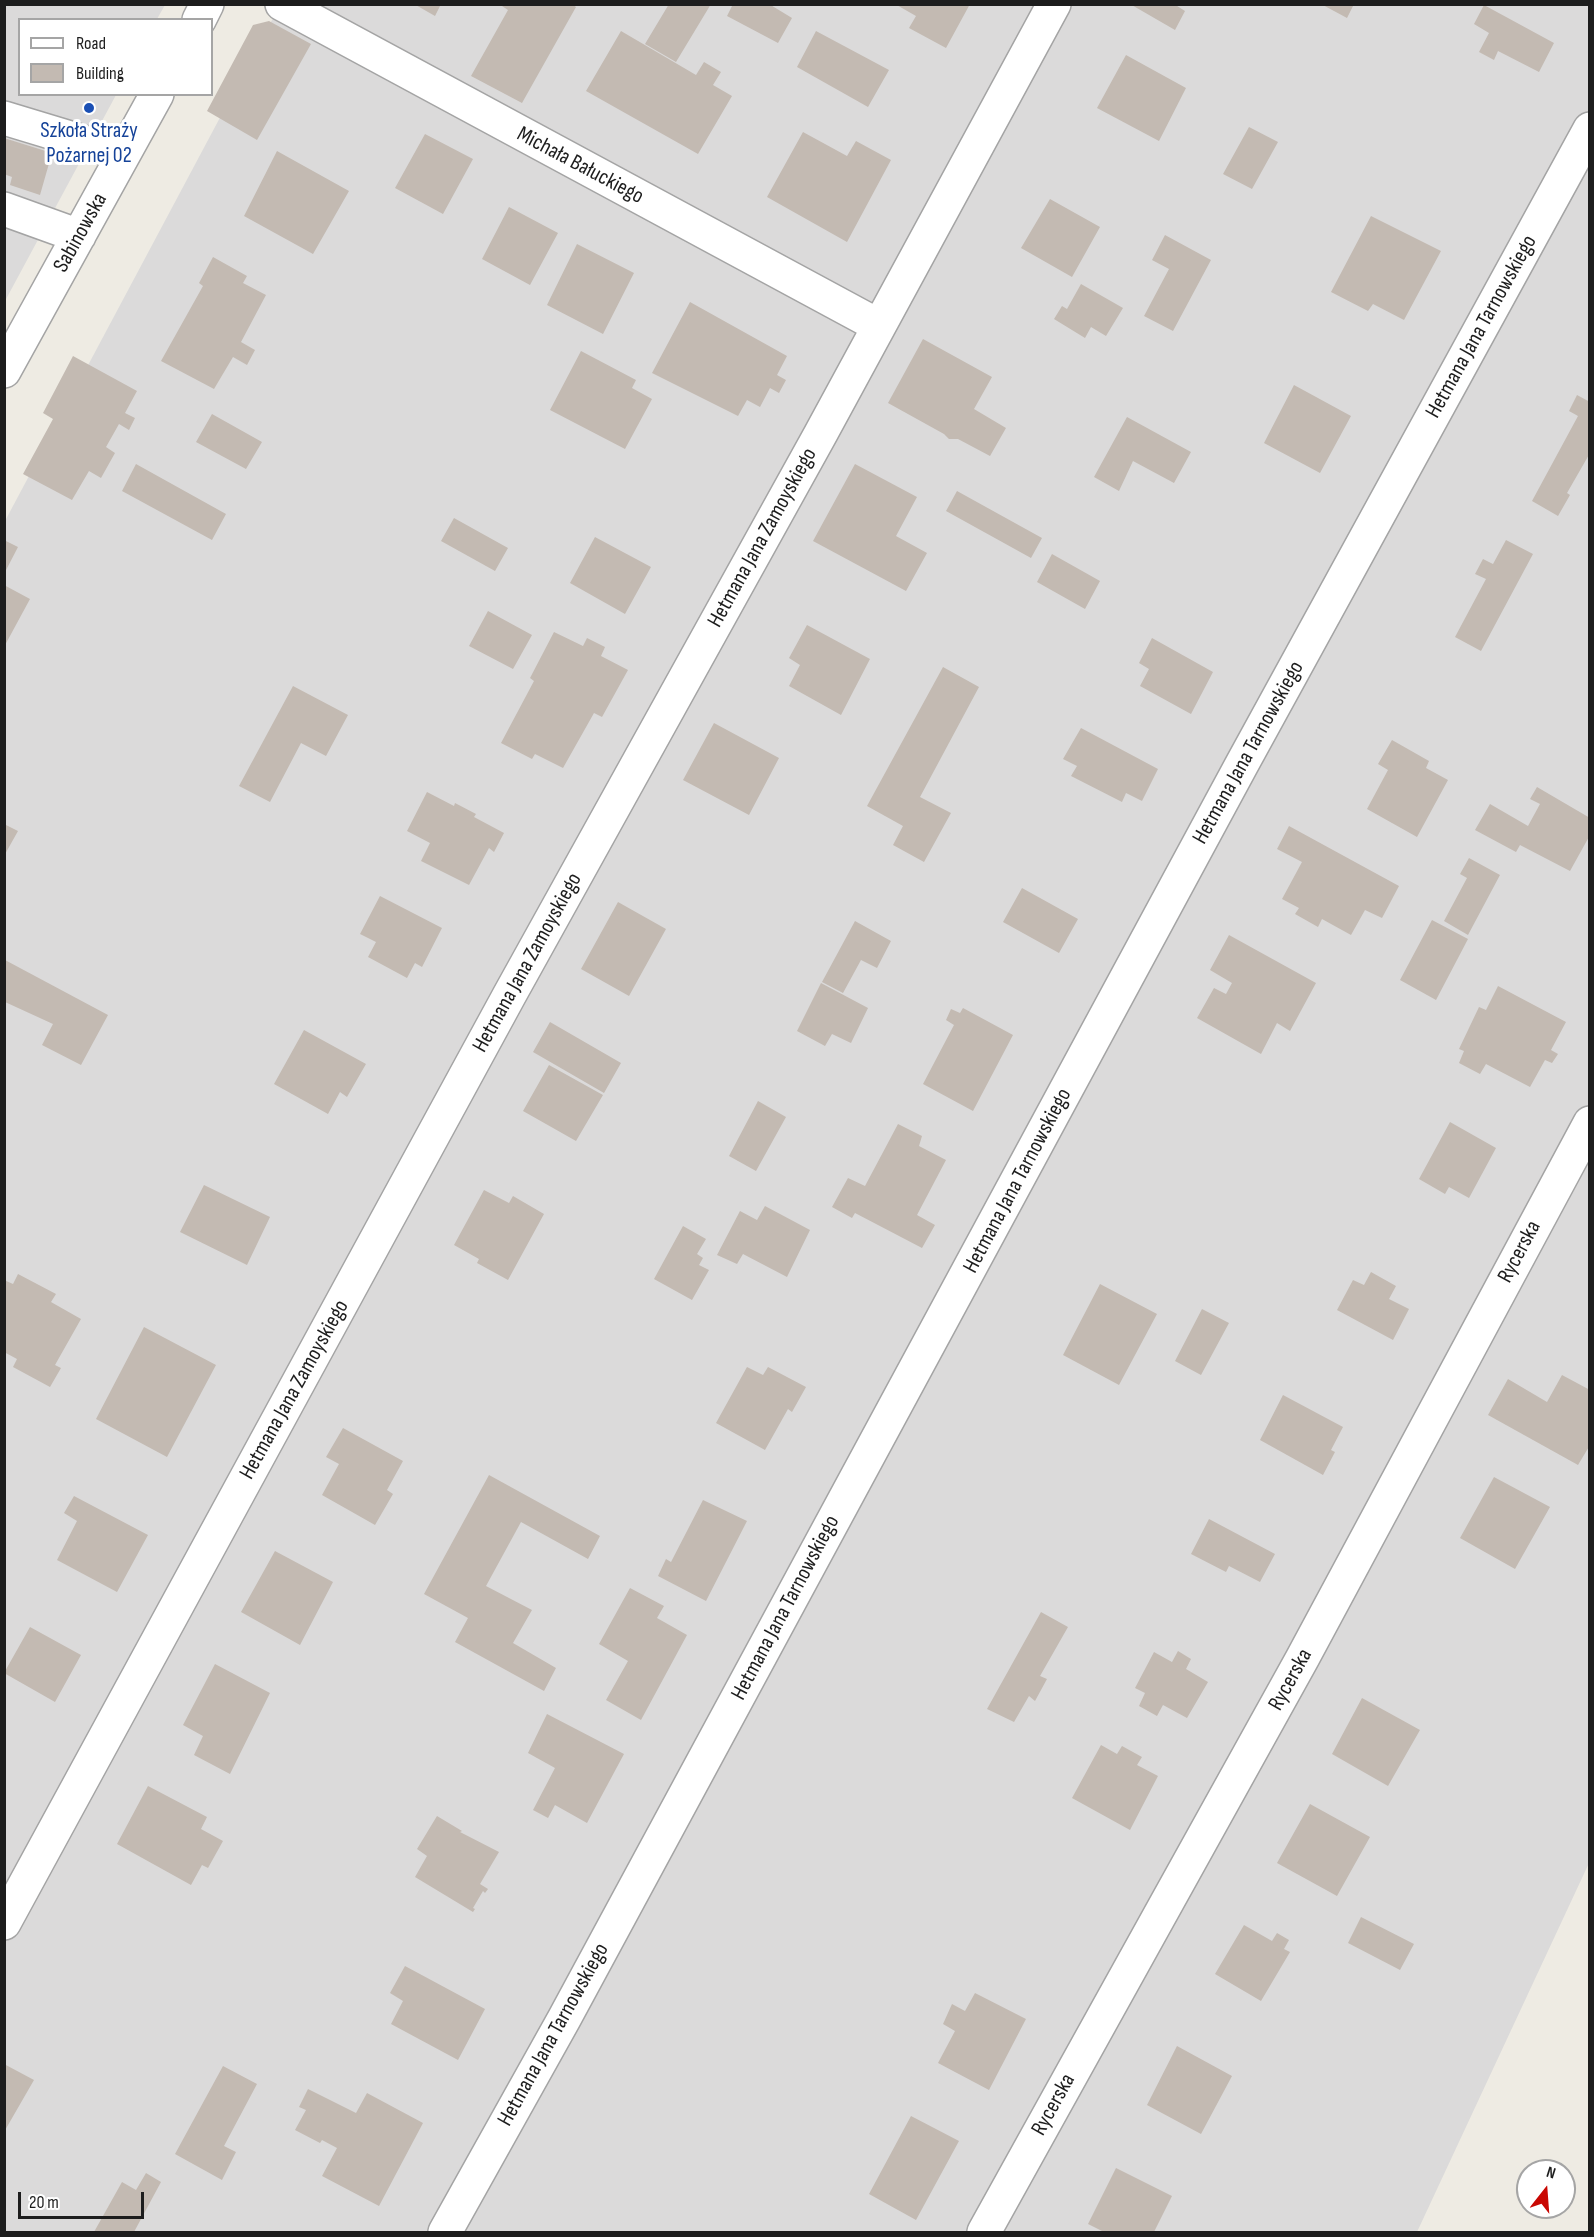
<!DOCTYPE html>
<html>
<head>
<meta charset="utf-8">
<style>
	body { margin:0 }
	#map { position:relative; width:1594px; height:2237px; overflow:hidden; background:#eeebe3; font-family:"Sofia Sans Condensed",sans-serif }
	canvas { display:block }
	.frame { position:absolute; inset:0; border:6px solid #1d1d1d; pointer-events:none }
	.legend { position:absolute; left:18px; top:18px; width:195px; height:78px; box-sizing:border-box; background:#fff; border:2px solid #a5a5a5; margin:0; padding:8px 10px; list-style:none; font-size:18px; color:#1d1d1d }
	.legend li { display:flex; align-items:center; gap:12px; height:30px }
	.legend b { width:30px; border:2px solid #a5a5a5 }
	.north { position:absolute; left:1516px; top:2159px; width:60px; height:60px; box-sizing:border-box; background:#fff; border:2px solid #a5a5a5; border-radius:50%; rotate:17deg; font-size:16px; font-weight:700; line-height:24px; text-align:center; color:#1d1d1d }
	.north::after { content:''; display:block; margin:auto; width:21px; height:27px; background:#c90702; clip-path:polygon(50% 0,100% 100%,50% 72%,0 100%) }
	.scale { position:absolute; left:18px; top:2192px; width:126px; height:27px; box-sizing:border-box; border:3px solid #1d1d1d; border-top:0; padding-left:8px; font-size:18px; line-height:21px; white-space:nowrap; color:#1d1d1d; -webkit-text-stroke:4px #fff; paint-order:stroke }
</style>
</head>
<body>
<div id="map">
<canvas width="1594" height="2237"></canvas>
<div class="frame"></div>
<ul class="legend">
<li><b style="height:8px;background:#fff"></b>Road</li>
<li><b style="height:16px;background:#c3bab2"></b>Building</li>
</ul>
<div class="north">N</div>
<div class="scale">20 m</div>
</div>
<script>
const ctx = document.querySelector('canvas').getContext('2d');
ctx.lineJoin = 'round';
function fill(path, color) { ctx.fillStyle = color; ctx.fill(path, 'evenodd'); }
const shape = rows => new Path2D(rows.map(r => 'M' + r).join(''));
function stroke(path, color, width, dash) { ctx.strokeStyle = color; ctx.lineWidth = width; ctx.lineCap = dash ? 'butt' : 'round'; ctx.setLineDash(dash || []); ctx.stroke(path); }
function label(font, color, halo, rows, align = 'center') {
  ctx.font = font + ' "Sofia Sans Condensed",sans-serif'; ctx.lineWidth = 6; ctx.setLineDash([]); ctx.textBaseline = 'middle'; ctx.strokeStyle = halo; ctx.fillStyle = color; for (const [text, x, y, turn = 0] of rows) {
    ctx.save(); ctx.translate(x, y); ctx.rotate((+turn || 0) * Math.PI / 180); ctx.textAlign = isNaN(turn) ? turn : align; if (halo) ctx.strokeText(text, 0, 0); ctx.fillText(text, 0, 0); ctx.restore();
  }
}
fill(shape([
	[5,5,165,5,157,19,20,20,20,94,116,95,5,301],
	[280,5,1589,5,1589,1863,1417,2232,5,2232,5,521]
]), '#dbdada');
fill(shape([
	[414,4,441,4,435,16],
	[499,4,572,4,576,7,522,103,471,76,508,10],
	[669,4,711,4,676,62,645,44],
	[733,4,769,4,792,18,778,43,727,16],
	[895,4,970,4,946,48,909,28,916,16],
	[1130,4,1174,4,1185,11,1175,30],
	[1321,4,1354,4,1347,18],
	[1484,5,1554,43,1539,72,1498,51,1494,60,1479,52,1489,33,1474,24],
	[269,21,311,44,257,140,207,111,253,25],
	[621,31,696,75,704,62,721,72,713,85,732,96,698,154,586,91],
	[816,31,889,70,868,107,797,67],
	[1126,55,1186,88,1159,141,1097,108],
	[1249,127,1278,142,1252,189,1223,174],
	[803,132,847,156,856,141,891,160,847,242,767,197],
	[425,134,473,159,443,214,395,188],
	[4,138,52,153,40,195,10,185,12,177,4,174],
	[277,151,349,191,313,254,244,216],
	[1050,199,1100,227,1072,277,1021,248],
	[509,207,558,233,530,285,482,259],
	[1371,216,1441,251,1404,320,1373,304,1368,311,1331,292],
	[1165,235,1211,260,1173,331,1144,316,1169,269,1152,260],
	[577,244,634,273,603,334,547,305],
	[213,257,247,276,243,283,266,295,241,342,255,350,247,365,233,357,214,389,161,361,203,286,199,283],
	[1081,284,1123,308,1106,336,1091,327,1085,338,1054,319,1062,306,1067,309],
	[690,302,787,356,777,375,786,380,779,393,770,388,760,407,747,400,738,416,652,373],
	[923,339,992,377,974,409,1006,428,990,456,958,439,949,439,944,434,888,403],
	[581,351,636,380,632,388,652,399,625,449,550,410],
	[73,356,137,391,125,413,135,418,129,430,119,424,106,447,115,453,101,478,89,471,72,500,23,474,53,419,43,413],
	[1294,385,1351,416,1320,473,1264,443],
	[1577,395,1590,402,1590,453,1567,493,1570,495,1558,516,1532,501,1578,416,1569,411],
	[212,414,262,442,246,469,196,442],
	[1127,417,1191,452,1174,483,1133,461,1119,491,1094,477],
	[136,464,226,514,212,540,122,491],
	[855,464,917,497,896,536,927,553,906,591,813,541],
	[957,491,1042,538,1031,558,946,511],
	[454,518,508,548,495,571,441,541],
	[595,537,651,567,625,614,570,583],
	[4,540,18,547,4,574],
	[1506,540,1533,554,1481,651,1455,637,1486,579,1475,574,1483,559,1493,564],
	[1052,554,1100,581,1085,609,1037,582],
	[4,585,30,599,4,647],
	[488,611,532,635,513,669,469,646],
	[807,625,870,659,841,715,789,686,800,665,789,658],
	[554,632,583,646,587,638,605,647,601,656,628,670,602,717,594,713,563,768,535,754,532,759,501,743,534,681,530,678],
	[1152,638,1213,672,1191,714,1140,686,1149,669,1139,663],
	[943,667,979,687,920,797,951,813,924,862,893,845,903,826,867,806],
	[293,686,348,715,326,756,301,743,270,802,239,786],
	[714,723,779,758,749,815,683,780],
	[1081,728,1158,769,1142,801,1126,793,1122,802,1071,776,1077,766,1063,759],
	[1392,740,1429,761,1426,768,1448,780,1417,837,1367,809,1388,770,1378,764],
	[1537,787,1590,818,1590,835,1570,871,1520,845,1516,852,1475,830,1490,804,1528,826,1540,804,1530,799],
	[427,792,454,806,455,803,476,814,474,817,504,833,494,852,489,848,469,885,421,861,430,843,407,831],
	[4,824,18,831,4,856],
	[1289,826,1399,886,1382,918,1365,910,1351,935,1322,919,1318,927,1295,914,1299,908,1282,899,1302,862,1277,849],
	[1469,858,1500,875,1468,935,1444,921,1467,878,1460,874],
	[1022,888,1078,919,1059,953,1003,922],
	[380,896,442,928,422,967,415,963,407,978,368,957,376,942,360,934],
	[618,902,666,929,629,996,581,969],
	[1432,920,1468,939,1436,1000,1400,980],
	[855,921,891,941,877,968,861,960,843,993,822,982],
	[1229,935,1316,983,1290,1031,1277,1023,1261,1054,1197,1018,1214,988,1226,994,1232,983,1210,970],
	[5,960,108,1015,81,1065,42,1045,53,1024,5,1002],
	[821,983,868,1008,851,1043,832,1034,825,1046,797,1031],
	[1498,986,1566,1022,1551,1050,1558,1054,1552,1063,1545,1060,1530,1087,1486,1064,1480,1074,1459,1063,1464,1051,1459,1049,1479,1007,1486,1010],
	[963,1008,1013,1035,973,1111,923,1084,954,1025,946,1020,951,1009,960,1013],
	[550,1022,621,1063,604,1093,533,1052],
	[304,1030,366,1064,347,1097,340,1092,328,1114,274,1084],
	[549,1065,603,1095,576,1141,523,1111],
	[758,1101,786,1117,756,1171,729,1156],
	[1450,1122,1496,1148,1469,1198,1449,1187,1445,1194,1419,1179],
	[898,1124,922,1136,919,1146,946,1160,917,1215,935,1225,922,1248,855,1213,852,1218,832,1207,848,1178,865,1186],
	[204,1185,270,1217,247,1265,180,1232],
	[484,1190,509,1203,513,1196,544,1214,508,1280,477,1263,479,1259,454,1245],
	[765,1206,810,1230,787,1277,743,1254,737,1264,717,1255,740,1211,757,1220],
	[683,1226,706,1239,697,1254,703,1258,699,1265,709,1270,692,1300,654,1279],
	[1371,1272,1396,1286,1389,1299,1409,1309,1393,1340,1337,1310,1353,1280,1364,1285],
	[18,1274,56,1294,51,1302,81,1319,55,1365,61,1368,50,1387,13,1367,17,1359,4,1352,4,1280,13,1284],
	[1100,1284,1157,1314,1119,1385,1063,1355],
	[1202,1309,1229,1323,1201,1375,1175,1361],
	[144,1327,216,1365,167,1457,96,1419],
	[747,1367,763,1375,768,1367,806,1387,792,1412,788,1409,765,1450,716,1423],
	[1562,1375,1590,1390,1590,1445,1578,1465,1488,1415,1508,1379,1547,1402],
	[1283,1395,1343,1427,1331,1450,1335,1452,1323,1475,1260,1440],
	[343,1428,403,1461,387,1490,393,1494,375,1525,322,1495,339,1464,326,1457],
	[489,1475,600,1536,588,1559,521,1522,486,1586,532,1610,513,1643,556,1668,544,1691,455,1642,468,1618,424,1594],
	[1494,1477,1550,1507,1515,1569,1460,1538],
	[74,1496,148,1535,117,1592,57,1560,77,1521,64,1513],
	[703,1500,747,1521,706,1601,658,1576,666,1559,671,1562],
	[1209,1519,1275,1554,1260,1582,1229,1566,1226,1572,1191,1554],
	[275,1551,333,1582,300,1645,241,1612],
	[630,1588,664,1606,657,1618,687,1635,641,1720,606,1700,628,1661,599,1644],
	[1041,1612,1068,1627,1040,1676,1047,1679,1035,1701,1029,1696,1014,1722,987,1709],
	[30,1627,81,1655,55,1702,4,1673],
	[1178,1651,1191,1659,1186,1669,1208,1682,1187,1718,1163,1705,1157,1716,1139,1706,1145,1693,1135,1688,1154,1652,1172,1662],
	[215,1664,270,1693,230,1774,194,1755,203,1736,183,1725],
	[1362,1698,1420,1730,1388,1786,1332,1754],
	[547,1714,624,1754,587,1823,555,1805,548,1818,533,1810,555,1768,528,1753],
	[1101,1745,1117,1754,1122,1746,1142,1757,1137,1765,1158,1776,1130,1830,1072,1798],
	[148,1786,207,1817,201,1829,223,1841,208,1868,202,1865,191,1885,117,1844],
	[1310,1804,1370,1837,1337,1896,1277,1863],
	[437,1816,462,1831,460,1832,499,1852,480,1884,488,1889,485,1893,483,1891,473,1908,475,1909,473,1912,415,1877,427,1856,417,1849],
	[1361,1917,1414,1944,1400,1970,1348,1943],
	[1244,1925,1272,1941,1277,1933,1289,1940,1284,1949,1290,1952,1261,2001,1215,1974],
	[405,1966,485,2009,458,2060,391,2024,403,2001,390,1993],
	[975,1993,1026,2019,989,2090,938,2063,955,2031,943,2024,952,2004,965,2011],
	[1177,2046,1232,2076,1201,2134,1147,2105],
	[4,2064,34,2080,4,2132],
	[223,2066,257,2084,224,2146,236,2152,222,2180,175,2154],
	[308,2089,356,2113,367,2093,423,2123,379,2206,322,2176,337,2148,322,2140,320,2143,295,2130,306,2110,299,2107],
	[911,2116,959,2141,916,2220,869,2194],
	[1116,2168,1172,2196,1154,2232,1104,2232,1088,2224],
	[146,2173,161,2182,134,2232,94,2232,122,2182,136,2190]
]), '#c3bab2');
const minor = shape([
	[282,4,879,326],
	[199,20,207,4],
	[4,118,123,154],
	[4,209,79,236],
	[4,371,157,94],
	[4,1923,510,994,820,435,1054,4],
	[445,2232,564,2019,1242,764,1590,129],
	[984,2232,1302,1659,1590,1123]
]);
stroke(minor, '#a4a4a4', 36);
stroke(minor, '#fff', 33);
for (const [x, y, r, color] of [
	[89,108,6,"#1a4fb4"]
]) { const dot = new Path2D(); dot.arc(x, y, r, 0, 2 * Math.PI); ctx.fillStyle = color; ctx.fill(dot); stroke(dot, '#fff', 2); }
label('22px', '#164399', '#fff', [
	["Szkoła Straży",89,131],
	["Pożarnej 02",89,156]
]);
label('22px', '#1d1d1d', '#fff', [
	["Michała Bałuckiego",580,166,28],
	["Sabinowska",81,233,-61],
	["Hetmana Jana Tarnowskiego",1482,327,-61],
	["Hetmana Jana Zamoyskiego",763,538,-61],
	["Hetmana Jana Tarnowskiego",1249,753,-61],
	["Hetmana Jana Zamoyskiego",528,963,-61],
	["Hetmana Jana Tarnowskiego",1018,1181,-62],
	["Rycerska",1520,1252,-62],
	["Hetmana Jana Zamoyskiego",295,1390,-61],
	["Hetmana Jana Tarnowskiego",786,1608,-62],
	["Rycerska",1291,1680,-61],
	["Hetmana Jana Tarnowskiego",554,2035,-61],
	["Rycerska",1054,2105,-61]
]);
</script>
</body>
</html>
